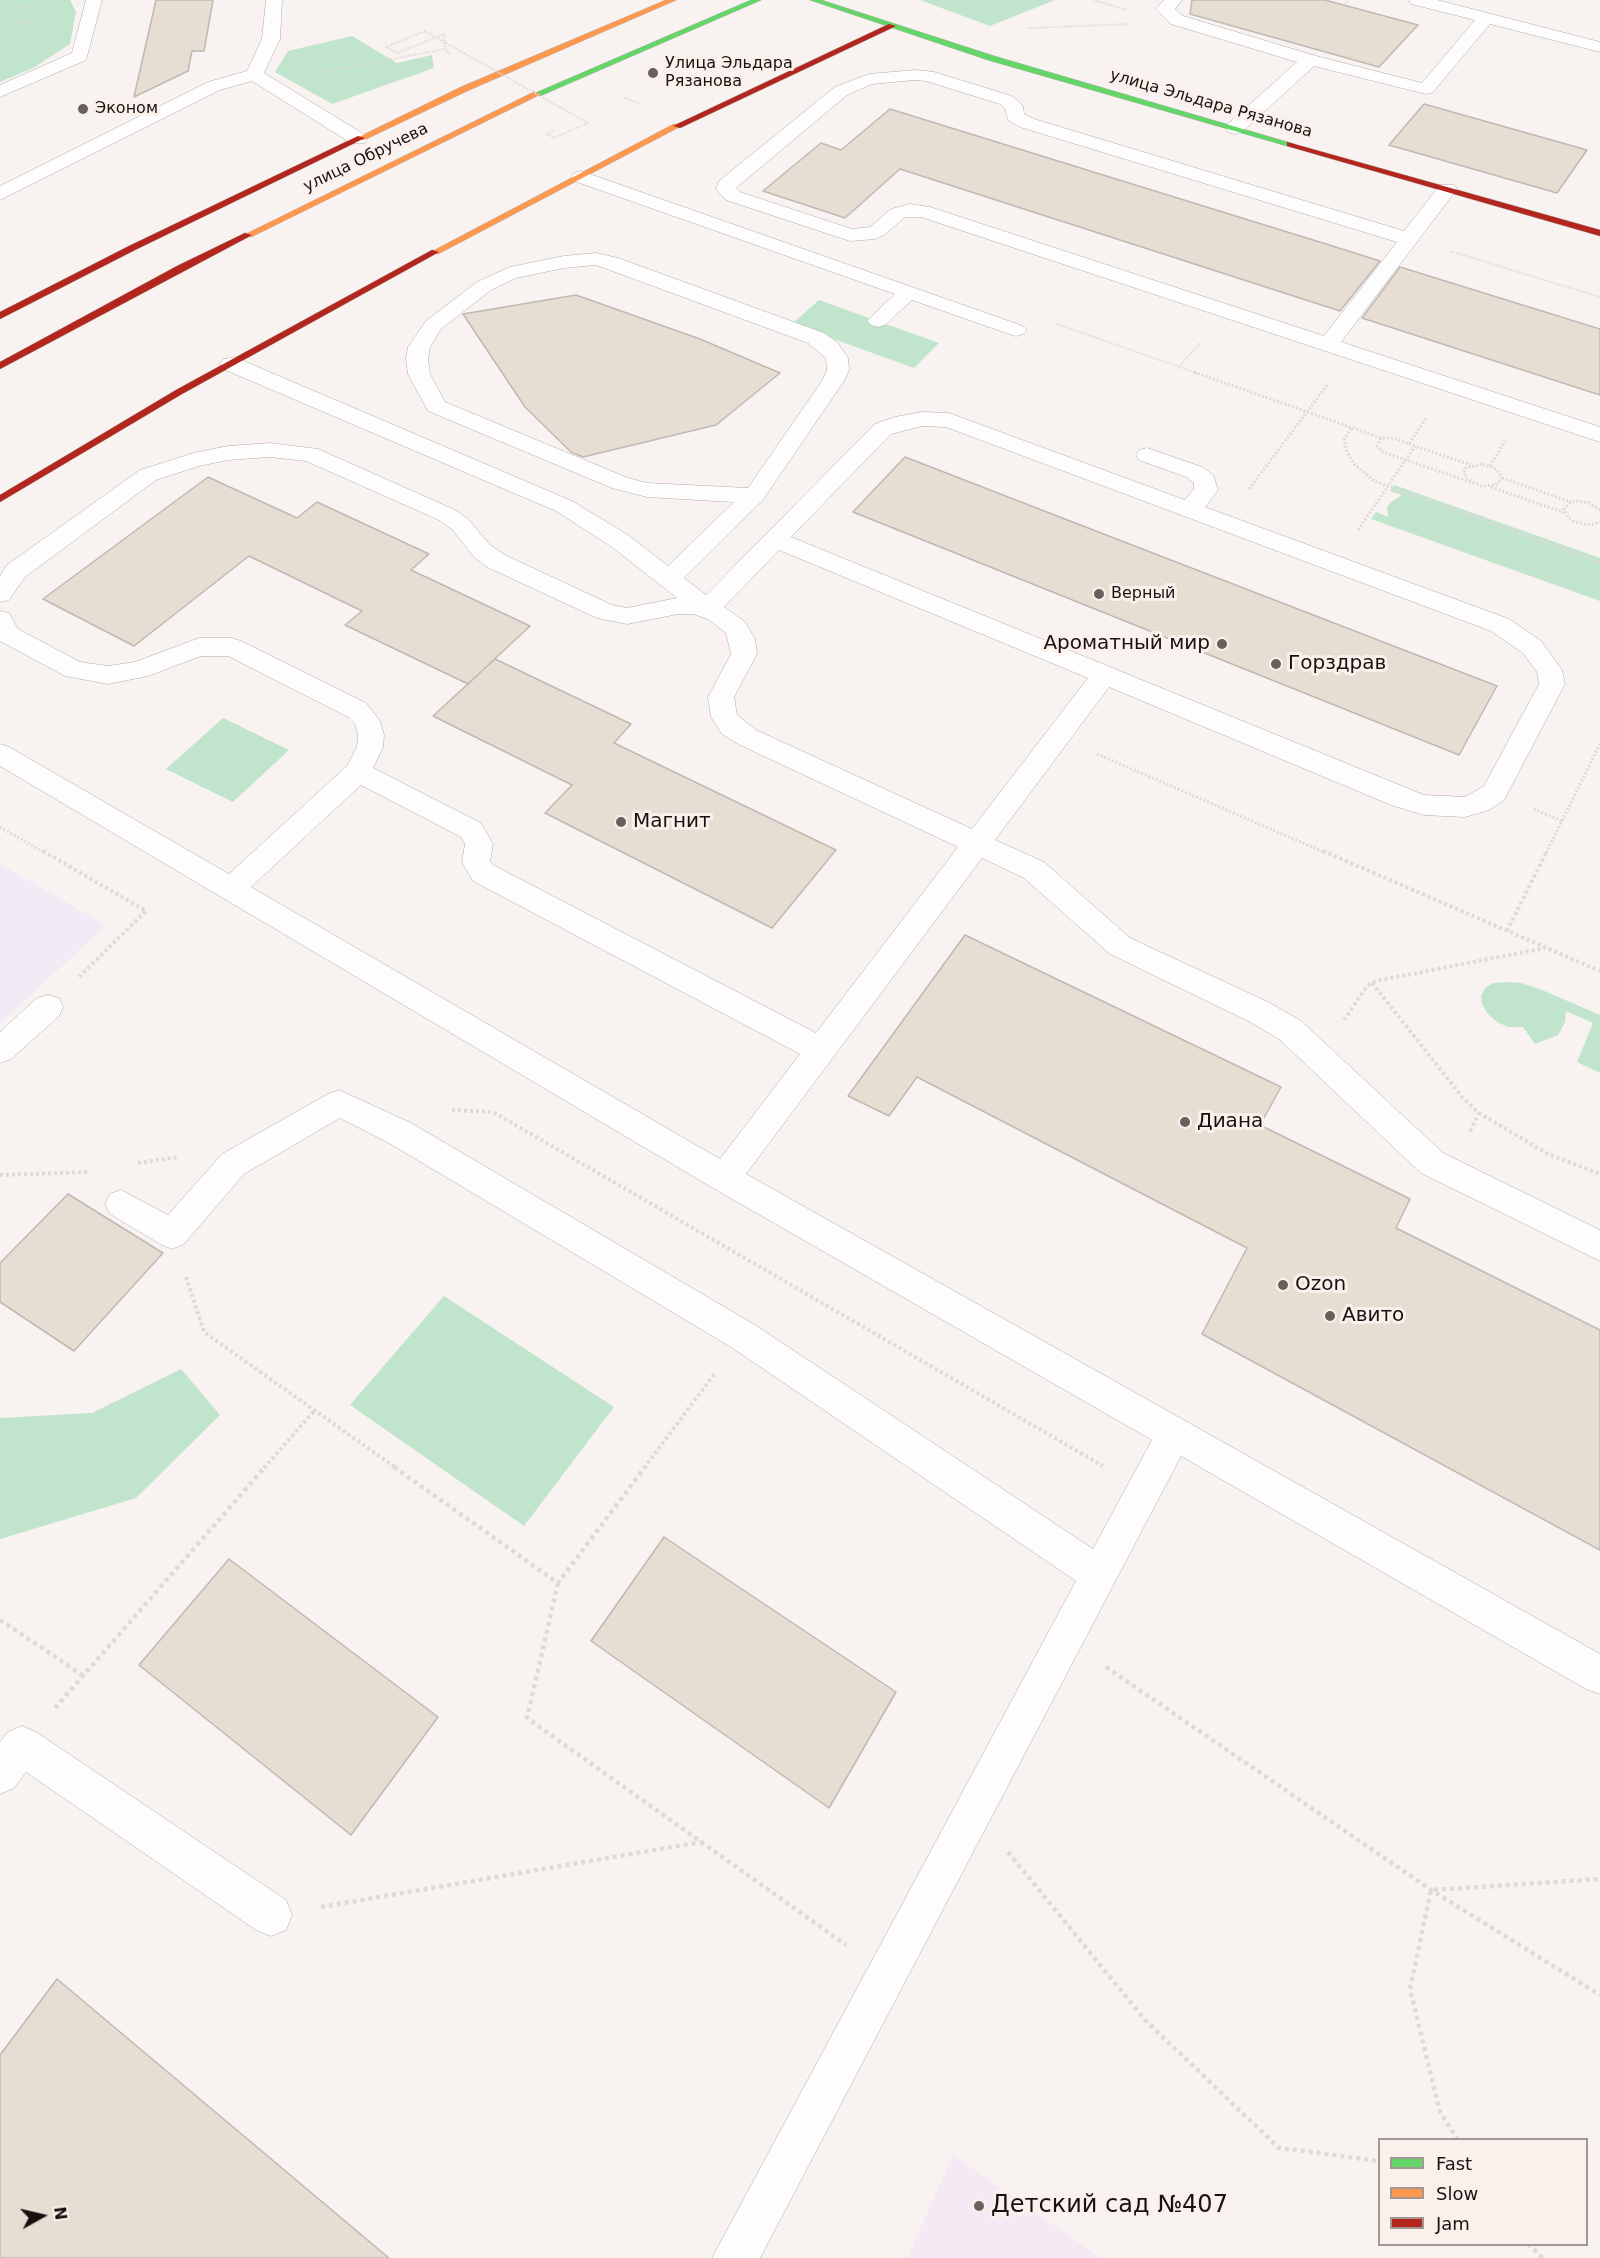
<!DOCTYPE html>
<html>
<head>
<meta charset="utf-8">
<style>
	body { margin:0 }
	#map { position:relative; width:1600px; height:2258px; overflow:hidden; background:#f8f2f0; font-family:"DejaVu Sans",sans-serif }
	canvas { display:block }
	.legend { position:absolute; left:1378px; top:2138px; width:210px; height:108px; box-sizing:border-box; background:#fcf0ec; border:2px solid #a29793; margin:0; padding:8px 10px; list-style:none; font-size:18px; color:#1a110e }
	.legend li { display:flex; align-items:center; gap:12px; height:30px }
	.legend b { width:30px; border:2px solid #a29793 }
	.north { position:absolute; left:12px; top:2186px; width:60px; height:60px; -webkit-text-stroke:4px #fcf0ec; paint-order:stroke; rotate:82deg; font-size:16px; font-weight:700; line-height:24px; text-align:center; color:#1a110e }
	.north::after { content:''; display:block; margin:auto; width:21px; height:27px; background:#1a110e; clip-path:polygon(50% 0,100% 100%,50% 72%,0 100%) }
</style>
</head>
<body>
<div id="map">
<canvas width="1600" height="2258"></canvas>
<ul class="legend">
<li><b style="height:8px;background:#63d668"></b>Fast</li>
<li><b style="height:8px;background:#ff974d"></b>Slow</li>
<li><b style="height:8px;background:#b3261e"></b>Jam</li>
</ul>
<div class="north">N</div>
</div>
<script>
const ctx = document.querySelector('canvas').getContext('2d');
ctx.lineJoin = 'round';
function fill(path, color) { ctx.fillStyle = color; ctx.fill(path, 'evenodd'); }
const shape = rows => new Path2D(rows.map(r => 'M' + r).join(''));
function stroke(path, color, width, dash) { ctx.strokeStyle = color; ctx.lineWidth = width; ctx.lineCap = dash ? 'butt' : 'round'; ctx.setLineDash(dash || []); ctx.stroke(path); }
function label(font, color, halo, rows, align = 'center') {
  ctx.font = font + ' "DejaVu Sans",sans-serif'; ctx.lineWidth = 6; ctx.setLineDash([]); ctx.textBaseline = 'middle'; ctx.strokeStyle = halo; ctx.fillStyle = color; for (const [text, x, y, turn = 0] of rows) {
    ctx.save(); ctx.translate(x, y); ctx.rotate((+turn || 0) * Math.PI / 180); ctx.textAlign = isNaN(turn) ? turn : align; if (halo) ctx.strokeText(text, 0, 0); ctx.fillText(text, 0, 0); ctx.restore();
  }
}
fill(shape([
	[0,864,106,925,0,1024]
]), '#f1ebf6');
fill(shape([
	[953,2155,1101,2258,907,2258]
]), '#f5eaf3');
fill(shape([
	[0,0,70,0,76,12,70,44,33,68,0,82],
	[920,0,1055,0,990,26],
	[352,36,397,63,432,55,434,68,332,104,275,72,288,51],
	[819,300,939,343,914,368,792,324],
	[1394,485,1600,558,1600,601,1371,519,1376,512,1388,517,1387,508,1390,503,1402,495,1390,491],
	[223,718,289,750,233,802,166,769],
	[1506,982,1521,983,1540,989,1600,1015,1600,1073,1577,1062,1593,1023,1566,1011,1565,1022,1558,1035,1535,1044,1523,1027,1508,1027,1497,1022,1488,1014,1482,1004,1481,996,1485,988,1493,983],
	[444,1296,614,1407,524,1526,350,1405],
	[181,1369,220,1415,136,1498,0,1539,0,1418,92,1413]
]), '#c1e5cc');
const building = shape([
	[156,0,213,0,204,51,192,51,188,71,134,97,156,0],
	[1192,0,1325,0,1418,25,1379,67,1190,14,1192,0],
	[1424,104,1587,150,1557,193,1389,145,1424,104],
	[890,109,1326,244,1380,261,1340,311,900,169,845,218,763,191,821,143,841,150,890,109],
	[1400,267,1600,329,1600,395,1362,318,1400,267],
	[576,295,700,339,780,373,716,425,583,457,571,452,525,407,463,314,576,295],
	[905,457,1101,533,1497,686,1459,755,853,512,905,457],
	[208,477,297,518,317,502,429,554,411,570,530,626,468,684,345,625,362,611,249,556,134,646,43,599,208,477],
	[495,659,631,724,614,743,836,850,772,928,545,813,572,785,433,716,495,659],
	[965,935,1281,1087,1260,1125,1410,1199,1396,1228,1600,1330,1600,1550,1202,1334,1247,1248,917,1077,889,1116,848,1096,965,935],
	[68,1194,163,1253,74,1351,0,1302,0,1263,68,1194],
	[664,1537,896,1692,829,1808,591,1641,664,1537],
	[229,1559,438,1717,351,1835,139,1665,229,1559],
	[57,1979,389,2258,0,2258,0,2055,57,1979]
]);
fill(building, '#e8ddd2');
stroke(building, '#bfb9b5', 1.5);
const lane = shape([
	[86,0,102,0,86,60,0,97,0,85,72,53,86,0],
	[266,0,282,0,280,39,264,73,365,135,367,139,365,143,351,143,252,81,220,90,0,200,0,186,208,82,247,71,262,39,266,0],
	[1164,0,1182,0,1175,9,1183,16,1316,56,1422,83,1475,20,1411,4,1409,0,1437,0,1600,42,1600,52,1490,24,1432,93,1426,94,1314,66,1242,132,1235,134,1228,132,1226,128,1228,124,1297,62,1171,24,1156,9,1164,0],
	[915,70,934,72,1012,96,1023,106,1024,114,1034,119,1404,231,1440,185,1454,185,1457,189,1454,193,1341,342,1600,427,1600,442,921,217,905,217,884,235,875,239,850,241,726,200,716,189,719,181,835,87,869,74,915,70],
	[915,80,926,81,1000,104,1005,108,1008,120,1020,127,1397,242,1324,336,930,207,910,204,891,209,870,227,852,229,740,192,736,188,847,95,872,84,915,80],
	[581,171,1023,326,1027,330,1023,334,1016,336,1009,334,912,300,885,325,878,327,871,325,867,321,871,317,895,294,574,181,571,177,574,173,581,171],
	[596,253,618,258,824,333,838,343,848,358,849,370,844,381,762,501,684,578,706,595,875,424,895,417,922,412,949,413,1185,500,1194,489,1194,483,1186,477,1139,460,1136,455,1139,450,1147,448,1202,467,1213,475,1218,490,1205,507,1509,619,1541,641,1562,670,1565,684,1504,800,1489,810,1465,817,1424,815,1391,805,1109,687,995,840,1044,862,1130,938,1270,1003,1301,1021,1443,1153,1600,1230,1600,1261,1421,1173,1279,1039,1248,1021,1110,954,1024,878,982,858,746,1174,1600,1654,1600,1694,1586,1689,1181,1456,760,2258,712,2258,1076,1581,731,1347,389,1143,340,1118,244,1174,184,1244,172,1249,160,1244,110,1214,105,1204,110,1194,121,1190,168,1215,222,1154,328,1094,339,1090,411,1123,755,1325,1093,1549,1152,1440,713,1188,0,766,0,744,9,747,229,874,347,766,357,747,358,735,355,724,348,717,228,656,201,656,148,676,108,684,65,676,0,641,0,611,9,613,18,629,80,662,108,666,135,662,199,638,232,638,241,641,366,703,380,721,384,735,383,747,373,768,481,823,493,844,490,861,493,865,816,1033,958,847,738,744,722,734,711,717,708,697,731,654,726,633,708,619,693,614,678,614,627,624,597,618,487,567,474,557,452,529,439,520,306,461,270,457,228,460,199,466,156,480,25,577,9,600,0,602,0,576,7,565,140,470,194,453,228,446,270,443,318,449,455,510,468,519,490,545,505,555,612,605,627,608,677,598,612,547,556,511,223,369,220,364,223,359,231,358,239,359,572,501,628,535,668,566,734,502,647,497,612,488,428,411,408,374,406,359,408,347,426,321,477,282,510,267,564,256,596,253],
	[596,265,808,343,826,358,827,370,822,381,748,488,647,483,628,478,445,402,430,374,428,359,430,347,441,329,491,290,516,278,564,268,596,265],
	[922,426,946,427,1491,631,1523,653,1537,672,1539,684,1484,786,1465,797,1424,795,791,537,891,434,922,426],
	[779,550,1088,678,972,829,756,730,737,715,734,697,757,654,755,639,745,622,724,607,779,550],
	[361,785,461,837,465,844,462,862,473,881,800,1054,720,1159,251,887,361,785],
	[48,995,59,998,63,1007,59,1016,11,1059,0,1063,0,1032,37,998,48,995],
	[22,1726,36,1732,286,1900,292,1915,286,1930,271,1936,256,1930,26,1772,14,1788,0,1794,0,1742,8,1732,22,1726]
]);
const fast = shape([
	[751,0,761,0,540,96,533,94,751,0],
	[810,0,821,0,994,56,1294,144,1287,146,988,60,810,0]
]);
const slow = shape([
	[666,0,676,0,467,91,364,140,357,138,461,87,666,0],
	[534,92,541,94,251,237,244,235,534,92],
	[674,124,681,126,438,254,431,252,674,124]
]);
const jam = shape([
	[889,24,896,26,680,128,673,126,889,24],
	[358,136,365,138,135,250,0,319,0,312,129,246,358,136],
	[1287,142,1600,230,1600,236,1287,146,1287,142],
	[245,233,252,235,0,369,0,362,177,266,245,233],
	[432,250,439,252,182,394,0,502,0,495,176,390,432,250]
]);
stroke(lane, '#b2aba8', 1);
stroke(fast, '#b2aba8', 1);
stroke(slow, '#b2aba8', 1);
stroke(jam, '#b2aba8', 1);
stroke(shape([
	[1093,0,1127,10],
	[31,6,40,10,36,18,30,21,16,22,4,18,8,11,31,6],
	[956,7,965,0],
	[1334,15,1349,0],
	[22,22,29,35,32,35],
	[1028,28,1131,24],
	[425,31,386,47,397,53,444,34,445,49,451,55],
	[323,72,445,49],
	[624,98,639,103],
	[553,131,547,134,554,138,588,123],
	[1450,251,1600,297],
	[1057,324,1199,374],
	[1179,367,1200,343]
]), '#dddbda', 2, [1.5, 1.5]);
stroke(shape([
	[1194,372,1381,438,1393,438,1409,444,1426,418],
	[1351,428,1344,440,1347,452,1354,464,1374,481,1600,562],
	[1381,438,1377,446,1383,452,1473,483],
	[1409,444,1471,465],
	[1483,464,1496,469,1500,474,1502,478,1496,485,1481,486,1467,479,1464,473,1465,468,1483,464],
	[1490,466,1505,441],
	[1502,478,1571,502],
	[1491,487,1565,513],
	[1249,489,1327,385],
	[1600,510,1590,503,1579,501,1571,502,1564,509,1569,518,1575,522,1590,525,1600,522],
	[1358,530,1415,446],
	[1097,754,1326,853],
	[1534,809,1562,821],
	[0,827,45,853],
	[1546,853,1600,744]
]), '#dddbda', 3, [2, 2]);
stroke(shape([
	[43,851,146,911,78,978],
	[1323,851,1600,971],
	[1507,931,1547,851],
	[1372,983,1463,1098,1479,1113,1548,1154,1600,1174],
	[1344,1020,1367,986,1376,981,1545,948],
	[452,1110,493,1112,1103,1466],
	[1470,1131,1479,1113],
	[138,1163,178,1157],
	[0,1175,89,1172],
	[186,1277,204,1332,396,1468],
	[264,1468,315,1410],
	[644,1468,716,1372]
]), '#dddbda', 4, [3, 3]);
stroke(shape([
	[394,1467,558,1583,645,1467],
	[558,1583,527,1718,846,1945],
	[0,1620,84,1676],
	[1106,1667,1431,1890,1600,1995],
	[55,1708,265,1467],
	[1008,1852,1145,2020,1279,2148,1380,2161],
	[321,1907,701,1842],
	[1458,2140,1440,2112,1410,1989,1431,1890,1600,1879],
	[1528,2244,1543,2258]
]), '#dddbda', 4.5, [4, 4]);
fill(lane, '#fefdfd');
fill(fast, '#63d668');
fill(slow, '#ff974d');
fill(jam, '#b3261e');
stroke(shape([
	[425,31,588,123]
]), '#dddbda', 2, [1.5, 1.5]);
for (const [x, y, r, color] of [
	[653,73,6,"#68605d"],
	[83,109,6,"#68605d"],
	[1099,594,6,"#68605d"],
	[1222,644,6,"#68605d"],
	[1276,664,6,"#68605d"],
	[621,822,6,"#68605d"],
	[1185,1122,6,"#68605d"],
	[1283,1285,6,"#68605d"],
	[1330,1316,6,"#68605d"],
	[979,2206,6,"#68605d"]
]) { const dot = new Path2D(); dot.arc(x, y, r, 0, 2 * Math.PI); ctx.fillStyle = color; ctx.fill(dot); stroke(dot, '#fcf0ec', 2); }
label('16px', '#1a110e', '#fcf0ec', [
	["Улица Эльдара",665,64],
	["Рязанова",665,82],
	["Эконом",95,109],
	["Верный",1111,594]
], 'left');
label('16px', '#1a110e', '#fcf0ec', [
	["улица Эльдара Рязанова",1211,104,16],
	["улица Обручева",366,158,-26]
]);
label('20px', '#1a110e', '#fcf0ec', [
	["Ароматный мир",1210,644,"right"],
	["Горздрав",1288,664],
	["Магнит",633,822],
	["Диана",1197,1122],
	["Ozon",1295,1285],
	["Авито",1342,1316]
], 'left');
label('24px', '#1a110e', '#fcf0ec', [
	["Детский сад №407",991,2206]
], 'left');
</script>
</body>
</html>
